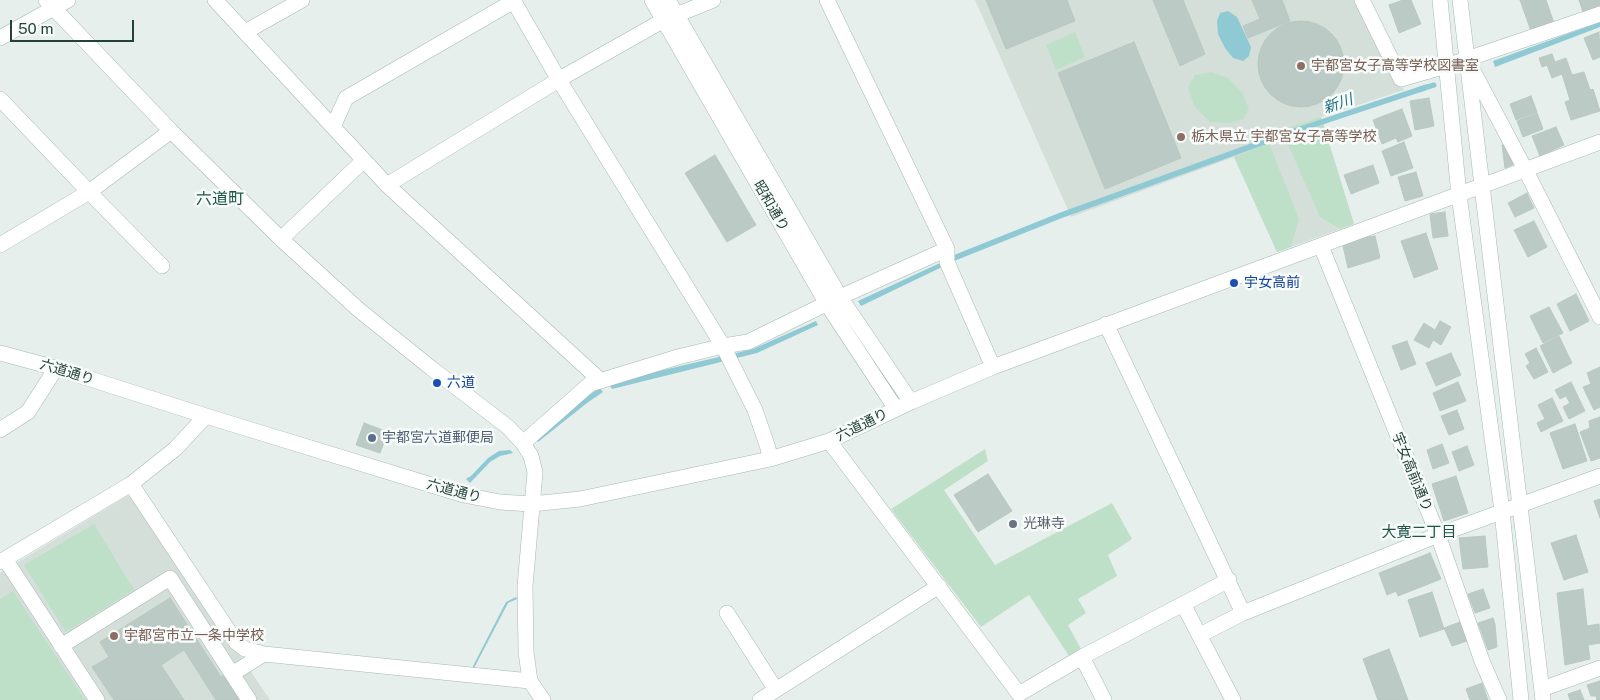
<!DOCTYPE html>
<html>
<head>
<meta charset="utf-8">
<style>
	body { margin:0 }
	#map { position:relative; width:1600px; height:700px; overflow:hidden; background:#e6efeb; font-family:"Public Sans",sans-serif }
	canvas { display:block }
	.scale { position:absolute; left:10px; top:20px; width:124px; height:22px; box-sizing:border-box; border:2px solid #24423a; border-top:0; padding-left:6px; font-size:15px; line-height:18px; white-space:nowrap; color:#24423a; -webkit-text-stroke:4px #f7fbf9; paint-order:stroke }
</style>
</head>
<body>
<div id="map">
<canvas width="1600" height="700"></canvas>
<div class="scale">50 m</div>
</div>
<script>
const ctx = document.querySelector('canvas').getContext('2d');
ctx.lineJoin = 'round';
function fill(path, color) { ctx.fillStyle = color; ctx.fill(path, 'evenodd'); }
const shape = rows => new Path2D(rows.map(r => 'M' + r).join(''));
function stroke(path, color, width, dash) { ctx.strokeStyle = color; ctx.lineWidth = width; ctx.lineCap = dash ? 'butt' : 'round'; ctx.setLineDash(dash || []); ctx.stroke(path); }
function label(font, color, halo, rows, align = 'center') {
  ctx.font = font + ' "Public Sans","Noto Sans JP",sans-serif'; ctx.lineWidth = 5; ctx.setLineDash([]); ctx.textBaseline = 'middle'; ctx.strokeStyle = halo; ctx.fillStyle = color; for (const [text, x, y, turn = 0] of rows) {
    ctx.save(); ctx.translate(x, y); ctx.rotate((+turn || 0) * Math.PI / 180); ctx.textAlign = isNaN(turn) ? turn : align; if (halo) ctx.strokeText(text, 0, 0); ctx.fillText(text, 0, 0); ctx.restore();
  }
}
fill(shape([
	[975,0,1357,0,1404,90,1321,117,1354,224,1277,252,1234,157,1071,217],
	[127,496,134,498,270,700,0,700,0,573]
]), '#d4dfda');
fill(shape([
	[1075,32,1085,57,1056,70,1046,45],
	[1211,72,1228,78,1243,94,1249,109,1243,119,1230,123,1210,122,1194,106,1188,87,1195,75],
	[1321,117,1354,224,1340,229,1320,217,1287,142,1291,127],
	[1269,143,1299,219,1291,247,1277,252,1234,157],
	[985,449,988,461,944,490,995,565,1112,503,1132,539,1108,555,1117,576,1078,599,1086,613,1068,625,1081,649,1069,656,1029,595,981,627,891,509],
	[94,524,134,590,66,632,24,565],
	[13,591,85,700,0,700,0,599]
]), '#bfe0c8');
fill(shape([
	[1228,11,1237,17,1251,47,1249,56,1243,61,1233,58,1225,48,1218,34,1217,21,1220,13],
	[1600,22,1600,27,1495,67,1493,61],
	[1427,84,1427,90,1285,137,1283,132],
	[1266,138,1269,143,1062,218,954,261,954,255,1059,213],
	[940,263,942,267,861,306,858,301],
	[816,321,818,325,757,353,612,389,608,383,753,349],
	[600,388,603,392,587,403,538,442,535,438,587,396],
	[510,450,513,453,500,456,490,462,470,483,466,479,471,476,488,458,499,451],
	[516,597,517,599,508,603,474,668,472,668,506,602]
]), '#8ec9d4');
stroke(shape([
	[1421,89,1434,85],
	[1262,143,1290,133]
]), '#8ec9d4', 5);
const building = shape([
	[986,0,1067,0,1075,21,1006,49,986,0],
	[1153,0,1183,0,1205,54,1180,66,1153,0],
	[1252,0,1282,0,1290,21,1248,38,1243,26,1260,19,1252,0],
	[1403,0,1411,0,1421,24,1399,33,1389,5,1403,0],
	[1520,0,1546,0,1554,23,1531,31,1520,0],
	[1579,0,1600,0,1600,5,1583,12,1579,0],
	'1258 64a43 43 0 1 1 86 0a43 43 0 1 1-86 0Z',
	[1599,32,1600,57,1593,60,1584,38,1599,32],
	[1134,42,1181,158,1105,189,1058,73,1134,42],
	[1552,54,1555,62,1566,58,1572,75,1584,72,1590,90,1593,89,1600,111,1571,120,1565,102,1570,100,1562,74,1552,78,1547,65,1542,67,1539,58,1552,54],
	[1531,96,1537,112,1516,120,1510,104,1531,96],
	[1429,98,1434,126,1415,130,1410,101,1429,98],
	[1402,109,1412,136,1398,142,1396,138,1382,144,1373,120,1402,109],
	[1537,113,1543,129,1523,137,1517,121,1537,113],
	[1556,127,1564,145,1540,156,1532,136,1556,127],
	[1404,142,1413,168,1391,176,1382,151,1404,142],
	[1507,143,1516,163,1505,168,1502,145,1507,143],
	[715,155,756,225,727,242,685,173,715,155],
	[1373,165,1379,183,1351,194,1344,175,1373,165],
	[1416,172,1423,196,1405,201,1398,177,1416,172],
	[1527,193,1534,208,1515,217,1508,203,1527,193],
	[1445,212,1448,236,1433,238,1430,214,1445,212],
	[1534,221,1547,247,1528,257,1514,230,1534,221],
	[1426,233,1438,269,1414,278,1401,241,1426,233],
	[1375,236,1380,258,1348,268,1343,246,1361,238,1375,236],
	[1576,294,1589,321,1570,331,1557,304,1576,294],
	[1549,307,1563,333,1543,343,1530,316,1549,307],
	[1440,321,1451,327,1441,345,1433,340,1429,348,1414,340,1424,323,1435,330,1440,321],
	[1559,336,1572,363,1553,373,1540,346,1559,336],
	[1407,341,1416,364,1401,370,1392,346,1407,341],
	[1536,348,1548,372,1534,379,1526,366,1530,363,1525,354,1536,348],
	[1451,353,1461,375,1436,386,1426,363,1451,353],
	[1600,367,1600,407,1594,410,1583,387,1591,384,1587,373,1600,367],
	[1458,382,1466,401,1440,411,1433,393,1458,382],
	[1571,382,1585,411,1569,419,1563,407,1570,403,1566,396,1560,399,1555,390,1571,382],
	[1552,398,1563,421,1541,432,1537,423,1545,419,1538,405,1552,398],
	[1457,410,1464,429,1449,435,1441,416,1457,410],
	[1600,417,1600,458,1591,461,1580,432,1590,428,1589,421,1600,417],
	[364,423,388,432,380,453,356,445,364,423],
	[1575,424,1587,461,1563,469,1550,433,1575,424],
	[1442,444,1449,463,1433,469,1427,450,1442,444],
	[1467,446,1474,465,1459,471,1452,452,1467,446],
	[988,474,1012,511,978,532,954,495,988,474],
	[1456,476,1468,513,1444,521,1432,484,1456,476],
	[1600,499,1600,518,1594,501,1600,499],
	[1576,535,1588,572,1564,580,1551,543,1576,535],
	[1485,536,1488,567,1463,569,1459,538,1485,536],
	[1430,553,1441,579,1398,596,1396,591,1387,595,1379,573,1430,553],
	[1483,589,1490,608,1475,613,1468,594,1483,589],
	[1583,589,1587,626,1599,624,1600,643,1588,645,1590,659,1565,665,1557,593,1583,589],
	[1432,592,1444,629,1420,637,1408,600,1432,592],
	[170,598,221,677,229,673,242,700,216,700,184,650,161,665,184,700,114,700,92,667,109,657,100,642,170,598],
	[1493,618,1495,624,1497,647,1488,650,1478,623,1493,618],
	[1460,622,1467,641,1452,646,1444,628,1460,622],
	[1389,649,1408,700,1378,700,1363,659,1389,649],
	[1600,681,1600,700,1597,700,1596,696,1591,696,1587,685,1600,681],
	[1482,683,1488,700,1470,700,1466,689,1482,683],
	[1580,690,1584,700,1570,700,1568,694,1580,690]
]);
fill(building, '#bbcac4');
stroke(building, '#b8c9c2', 1);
const minor = shape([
	[46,0,171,131,281,239,359,310,431,368,508,427,523,443,531,456,535,472,525,586,526,652,530,681,543,700],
	[215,0,387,185,601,381],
	[513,0,559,80,723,346,755,410,768,448,770,459],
	[652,0,827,304,896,409],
	[668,0,840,297,911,402],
	[1362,0,1401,79,1446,66,1600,14],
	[1440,0,1459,195,1502,511,1521,700],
	[1460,0,1543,700],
	[245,32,302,0],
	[0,38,68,0],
	[1471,67,1525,169,1600,317],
	[0,99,89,192,0,245],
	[333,127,346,98,514,1],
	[387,185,565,76,664,20,713,0],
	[281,239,364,160],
	[1321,246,1438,535,1482,661,1499,700],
	[947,249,947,262,993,367],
	[162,266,89,192,171,131],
	[1106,324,1243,613,1438,535,1600,476],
	[0,353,56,368,206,416,464,495,500,502,532,504,580,499,770,459,829,441,911,402,993,367,1600,142],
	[0,430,28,412,56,368],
	[829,441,1019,694,1082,657,1229,580],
	[523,443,590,384,678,357,723,346,748,342,840,297,947,249,827,0],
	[131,484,236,642,245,649,264,654,530,681],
	[5,559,97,700],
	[0,562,131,484,175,449,206,416],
	[1183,604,1233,700],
	[727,613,776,690],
	[1200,635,1243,613],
	[61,646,170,578,249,700],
	[1082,657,1104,700],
	[232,674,264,654],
	[1542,689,1600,668],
	[760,700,939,586]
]);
stroke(minor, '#a8b8b2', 16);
stroke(minor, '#fff', 15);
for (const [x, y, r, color] of [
	[1301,66,5,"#8d6e63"],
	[1181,137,5,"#8d6e63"],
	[1234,283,5,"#1a4fb4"],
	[437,383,5,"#1a4fb4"],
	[372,438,5,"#5c6f8a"],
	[1013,524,5,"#6b7280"],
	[114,636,5,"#8d6e63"]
]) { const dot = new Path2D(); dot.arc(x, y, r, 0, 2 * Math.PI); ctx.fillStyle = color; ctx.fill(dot); stroke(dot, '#f7fbf9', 2); }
label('14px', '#785e54', '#f7fbf9', [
	["宇都宮女子高等学校図書室",1311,66],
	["栃木県立 宇都宮女子高等学校",1191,137],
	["宇都宮市立一条中学校",124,636]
], 'left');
label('14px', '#24423a', '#f7fbf9', [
	["昭和通り",771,206,60],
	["六道通り",67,372,17],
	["六道通り",862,425,-26],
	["宇女高前通り",1412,472,68],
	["六道通り",454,491,15]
]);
label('14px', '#164399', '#f7fbf9', [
	["宇女高前",1244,283],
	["六道",447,383]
], 'left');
label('14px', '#4e5e75', '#f7fbf9', [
	["宇都宮六道郵便局",382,438]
], 'left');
label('14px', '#5b616d', '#f7fbf9', [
	["光琳寺",1023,524]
], 'left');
label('italic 15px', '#1c6f80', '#f7fbf9', [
	["新川",1338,104,-19]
]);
label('15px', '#1f5548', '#f7fbf9', [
	["大寛二丁目",1419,532]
]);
label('16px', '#1f5548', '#f7fbf9', [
	["六道町",220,199]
]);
</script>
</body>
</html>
